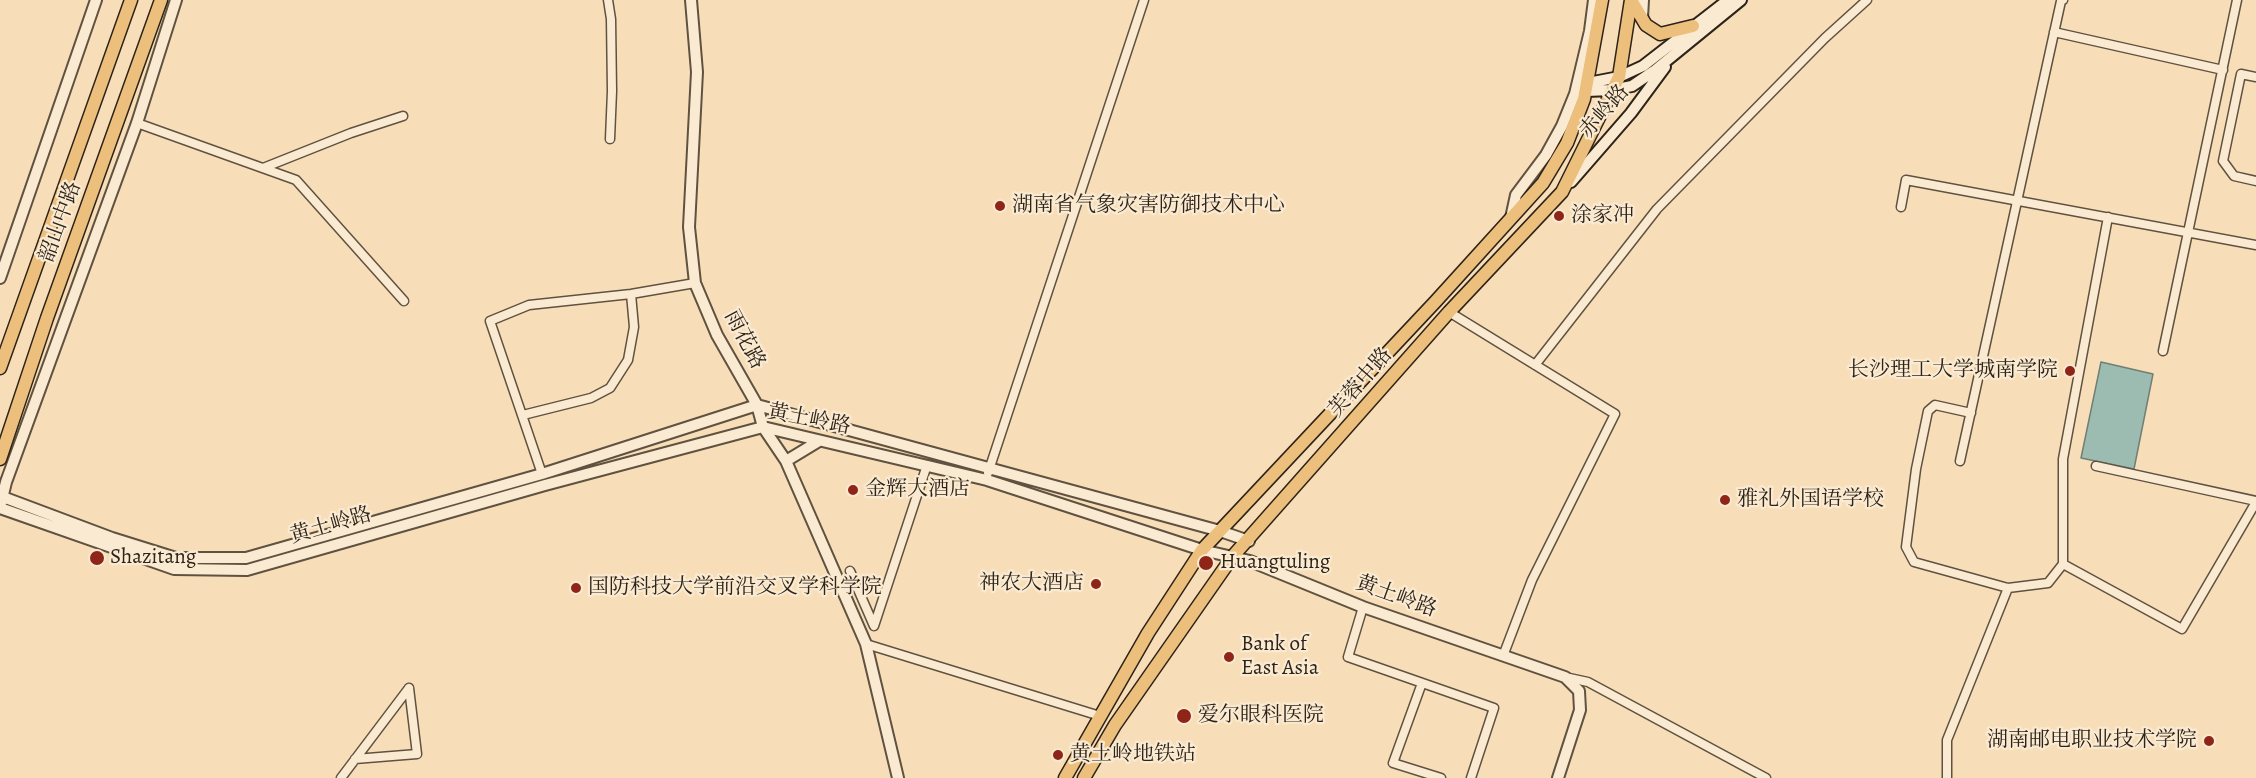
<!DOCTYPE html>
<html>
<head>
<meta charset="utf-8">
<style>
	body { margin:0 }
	canvas { display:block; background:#f7deb8 }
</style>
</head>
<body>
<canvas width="2256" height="778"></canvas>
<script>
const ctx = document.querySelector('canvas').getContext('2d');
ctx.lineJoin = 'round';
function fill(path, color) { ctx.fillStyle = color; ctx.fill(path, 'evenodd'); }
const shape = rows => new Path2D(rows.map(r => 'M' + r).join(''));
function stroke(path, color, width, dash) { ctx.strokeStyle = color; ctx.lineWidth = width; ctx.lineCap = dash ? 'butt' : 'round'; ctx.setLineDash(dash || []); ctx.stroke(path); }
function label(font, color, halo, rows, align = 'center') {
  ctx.font = font + ' Alegreya,"Noto Serif SC",serif'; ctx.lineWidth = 4.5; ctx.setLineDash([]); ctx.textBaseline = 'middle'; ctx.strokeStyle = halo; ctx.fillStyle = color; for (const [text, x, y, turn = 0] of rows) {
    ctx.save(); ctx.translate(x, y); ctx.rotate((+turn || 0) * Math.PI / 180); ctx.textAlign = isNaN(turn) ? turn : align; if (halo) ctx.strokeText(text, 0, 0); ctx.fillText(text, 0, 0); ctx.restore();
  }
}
const water = shape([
	[2101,362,2153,374,2134,469,2081,458,2101,362]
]);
fill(water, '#9dbcb1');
stroke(water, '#707f74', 1.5);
const minor = shape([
	[608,0,611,19,612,91,610,139],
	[2054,32,2223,70],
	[2256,77,2241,74,2223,161,2234,176,2256,181],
	[137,123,296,180,404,301],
	[263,168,351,133,403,116],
	[1901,207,1906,180,2256,245],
	[2108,217,2063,459,2063,564,2182,629,2256,502],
	[1449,312,1615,414,1532,580,1503,656],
	[2163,351,2237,0],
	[1535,365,1657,209,1825,38,1867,0],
	[1971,413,1935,405,1928,411,1916,469,1906,547,1914,562,2008,588,2048,583,2063,564],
	[523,415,591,398,610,388,628,360,634,327,631,294],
	[1960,461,2061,1,2063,0],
	[2096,466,2256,501],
	[988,473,1144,0],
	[542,474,490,321,529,305,631,294,695,283],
	[850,571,874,626,927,465],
	[1363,607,1348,657,1494,708,1471,778],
	[866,644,1100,716],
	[1565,677,1588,682,1766,778],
	[1422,683,1393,763,1441,778],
	[355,759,417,754,409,688],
	[341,778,409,688],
	[1947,778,1947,740,2008,588]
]);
const tertiary = shape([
	[691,0,697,72,689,227,695,283,717,335,757,405,763,427,786,461,866,644,898,778],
	[1642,18,1643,0],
	[1511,218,1516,195,1546,155,1562,126,1575,94,1590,31,1594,0],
	[0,278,96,0],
	[786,461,819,441],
	[0,496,112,538,176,558,246,558,542,474,757,405,1220,531,1249,541],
	[1,503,6,482,137,123,176,0],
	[0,508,174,569,247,570,545,485,763,427,987,480,1202,550,1250,561,1363,607,1565,677,1579,691,1580,710,1558,778]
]);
const secondary = shape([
	[1588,83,1619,77,1643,66,1728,0],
	[1586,91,1612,90,1632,86,1654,71,1741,0],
	[1571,182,1631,113,1665,67]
]);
const primary = shape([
	[1631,0,1646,25,1660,34,1693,26],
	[0,368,131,0],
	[0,459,47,318,161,0],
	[1065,778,1148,633,1202,550,1436,301,1543,183,1567,143,1584,99,1602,0],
	[1084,778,1115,725,1233,556,1449,312,1562,192,1619,77,1631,0]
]);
stroke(minor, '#605240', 11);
stroke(tertiary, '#605240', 14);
stroke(secondary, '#2d2318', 14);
stroke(primary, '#2d2318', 15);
stroke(minor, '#faead1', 8);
stroke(tertiary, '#faead1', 10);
stroke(secondary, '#faead1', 10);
stroke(primary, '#ecbf7c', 12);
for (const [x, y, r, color] of [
	[1000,206,6,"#8f2418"],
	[1559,216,6,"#8f2418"],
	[2070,371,6,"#8f2418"],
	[853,490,6,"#8f2418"],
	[1725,500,6,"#8f2418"],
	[97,558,8,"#8f2418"],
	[1206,563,8,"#8f2418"],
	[1096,584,6,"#8f2418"],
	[576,588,6,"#8f2418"],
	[1229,657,6,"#8f2418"],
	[1184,716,8,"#8f2418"],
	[2209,741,6,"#8f2418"],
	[1058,755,6,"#8f2418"]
]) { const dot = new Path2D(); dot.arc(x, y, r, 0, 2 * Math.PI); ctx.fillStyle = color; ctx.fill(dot); stroke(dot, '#faead1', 2); }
label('21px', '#2d2318', '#faead1', [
	["赤岭路",1605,112,-49],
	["韶山中路",61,222,-70],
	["雨花路",744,340,62],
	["芙蓉中路",1361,383,-49],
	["黄土岭路",809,420,11],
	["黄土岭路",331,526,-16],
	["黄土岭路",1396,597,20]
]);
label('21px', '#2d2318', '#faead1', [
	["湖南省气象灾害防御技术中心",1012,206],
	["涂家冲",1571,216],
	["长沙理工大学城南学院",2058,371,"right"],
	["金辉大酒店",865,490],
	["雅礼外国语学校",1737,500],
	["Shazitang",110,558],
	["Huangtuling",1220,563],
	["神农大酒店",1084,584,"right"],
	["国防科技大学前沿交叉学科学院",588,588],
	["Bank of",1241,645],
	["East Asia",1241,669],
	["爱尔眼科医院",1198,716],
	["湖南邮电职业技术学院",2197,741,"right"],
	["黄土岭地铁站",1070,755]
], 'left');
</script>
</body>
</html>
